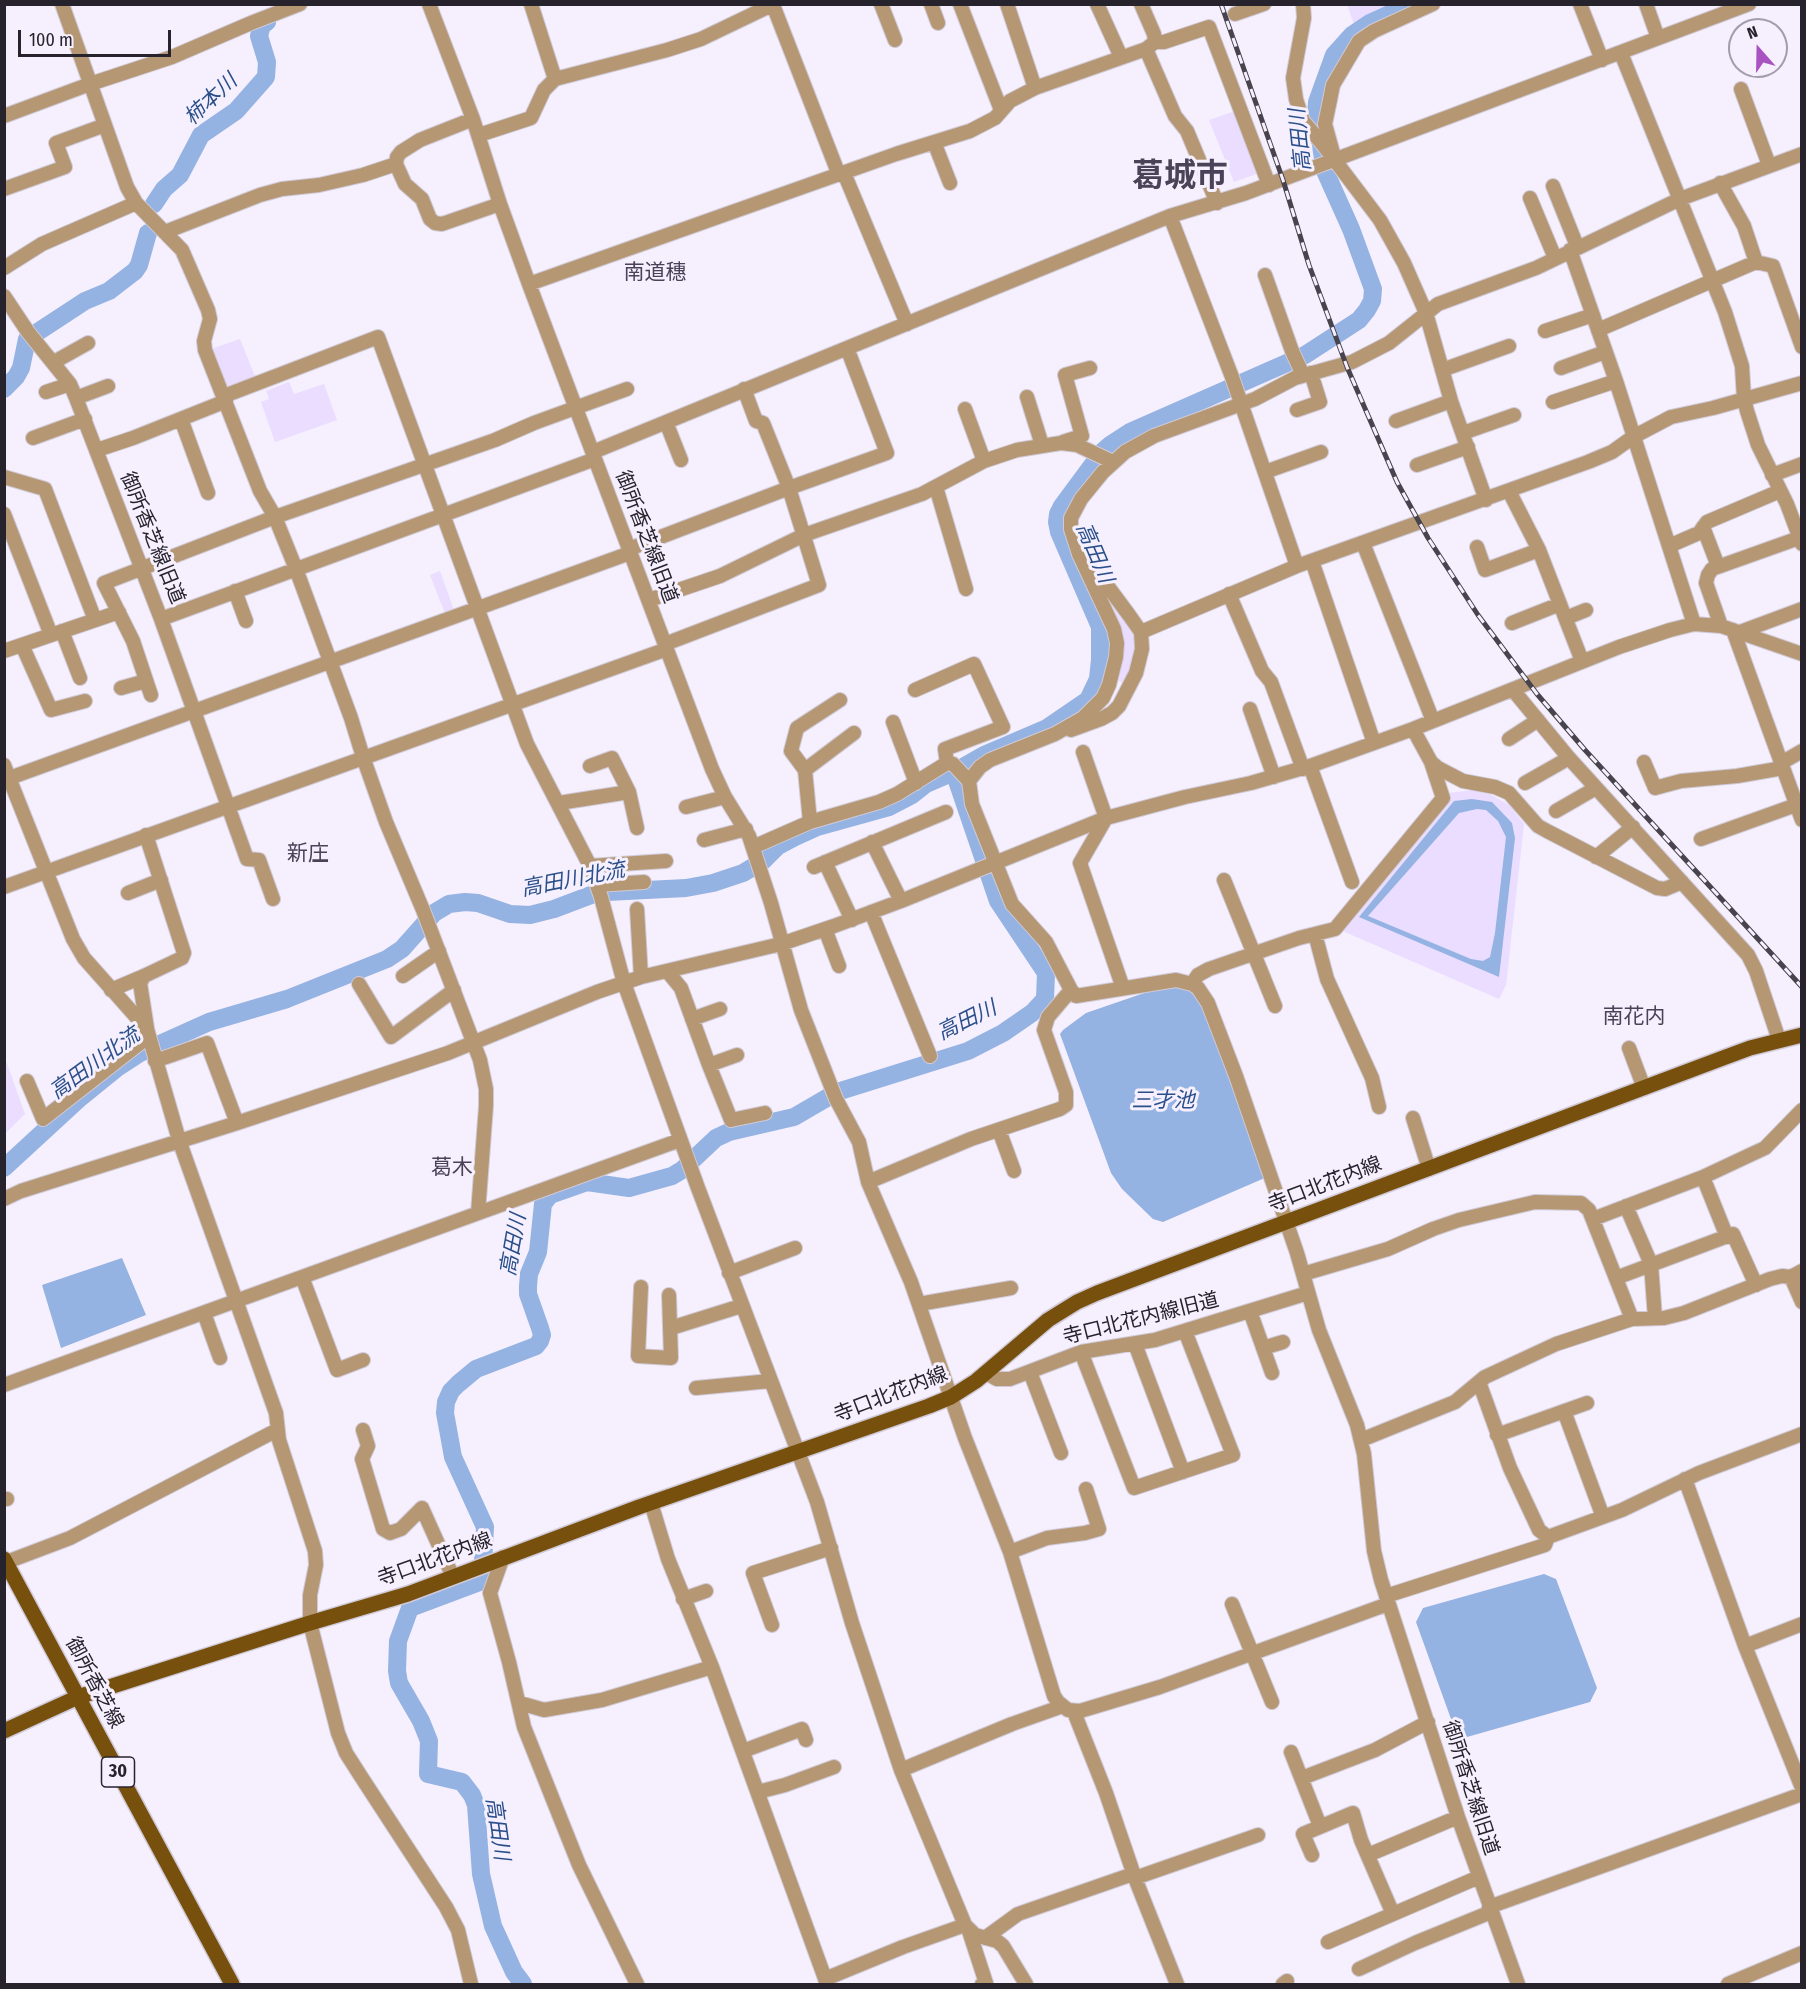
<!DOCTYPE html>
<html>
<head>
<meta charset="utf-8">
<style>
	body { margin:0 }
	#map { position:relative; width:1806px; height:1989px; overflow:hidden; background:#f5effe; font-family:"Fira Sans Condensed",sans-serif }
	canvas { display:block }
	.frame { position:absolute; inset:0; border:6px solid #27232c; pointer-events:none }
	.north { position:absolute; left:1728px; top:18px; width:60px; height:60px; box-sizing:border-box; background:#f5effe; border:2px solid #a39daa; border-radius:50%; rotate:340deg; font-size:16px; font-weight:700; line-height:24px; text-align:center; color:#27232c }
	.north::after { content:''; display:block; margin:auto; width:21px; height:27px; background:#a953c1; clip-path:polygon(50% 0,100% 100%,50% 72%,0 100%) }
	.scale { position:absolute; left:18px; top:30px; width:153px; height:27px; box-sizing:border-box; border:3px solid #27232c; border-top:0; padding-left:8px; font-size:18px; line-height:21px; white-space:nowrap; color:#27232c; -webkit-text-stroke:4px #f5effe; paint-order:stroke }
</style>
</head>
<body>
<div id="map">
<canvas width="1806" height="1989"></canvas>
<div class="frame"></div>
<div class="north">N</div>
<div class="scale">100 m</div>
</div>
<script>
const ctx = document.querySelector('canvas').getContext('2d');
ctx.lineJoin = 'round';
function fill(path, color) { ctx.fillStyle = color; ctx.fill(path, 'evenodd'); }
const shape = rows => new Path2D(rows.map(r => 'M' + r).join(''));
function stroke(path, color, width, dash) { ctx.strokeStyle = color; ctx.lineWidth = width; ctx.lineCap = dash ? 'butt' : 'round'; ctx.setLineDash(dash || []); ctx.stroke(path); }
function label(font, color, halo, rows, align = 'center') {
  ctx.font = font + ' "Fira Sans Condensed","Noto Sans JP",sans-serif'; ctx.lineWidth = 6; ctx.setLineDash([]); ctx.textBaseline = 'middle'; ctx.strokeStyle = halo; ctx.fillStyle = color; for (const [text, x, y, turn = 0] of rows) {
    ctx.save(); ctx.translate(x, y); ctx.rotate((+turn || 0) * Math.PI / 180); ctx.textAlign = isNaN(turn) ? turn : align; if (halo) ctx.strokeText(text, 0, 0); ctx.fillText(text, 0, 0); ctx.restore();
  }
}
fill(shape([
	[1347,4,1406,4,1406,5,1355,28],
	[1238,110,1262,172,1234,182,1209,120],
	[240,339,256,379,227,389,211,349],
	[289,382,294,394,324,384,337,420,275,442,261,402,269,399,266,391],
	[440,571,455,613,446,616,430,575],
	[1109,594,1136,632,1138,650,1128,685,1119,681,1122,645,1119,626],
	[1473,790,1490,794,1509,805,1524,824,1506,985,1499,999,1338,929,1449,793],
	[5,1058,25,1114,5,1134,4,1134]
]), '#eaddff');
fill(shape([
	[1472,799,1492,802,1512,823,1515,838,1499,977,1359,917,1454,801],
	[1477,809,1486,810,1498,821,1506,837,1495,933,1490,957,1483,961,1471,959,1368,916,1459,813],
	[1180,987,1190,991,1200,1002,1225,1059,1267,1177,1163,1222,1153,1219,1122,1189,1111,1173,1060,1034,1063,1030,1086,1013,1153,990],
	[122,1258,146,1315,61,1348,42,1285],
	[1544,1574,1556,1579,1597,1688,1590,1702,1467,1737,1455,1730,1416,1622,1423,1608]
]), '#94b2e2');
stroke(shape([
	[154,204,164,189,180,175,201,135,236,111,266,77,267,62,259,36,262,25,267,22],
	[4,389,16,377,21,368,27,339,85,301,109,291,135,271,139,265,148,233],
	[4,1168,80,1098,117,1068,140,1053,209,1022,287,999,387,959,402,949,434,913,449,904,465,902,478,903,510,914,530,915,554,909,591,895,607,892,686,888,713,883,743,873,763,861,778,846,795,837,817,827,889,807,912,795,926,784,954,772,984,755,1047,728,1088,700,1098,679,1100,660,1100,627,1059,532,1057,522,1058,514,1062,506,1102,452,1110,445,1130,432,1305,355,1359,320,1367,310,1372,301,1373,289,1351,229,1325,171,1316,115,1317,102,1334,55,1352,35,1370,23,1412,4],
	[523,1984,514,1972,493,1926,481,1874,476,1805,472,1795,462,1782,428,1774,429,1741,421,1721,399,1683,397,1671,398,1641,410,1608,482,1581,485,1527,453,1457,445,1413,446,1402,451,1391,458,1384,476,1369,536,1346,540,1341,542,1335,540,1328,528,1294,528,1286,529,1274,538,1252,543,1204,550,1195,587,1182,629,1188,672,1176,682,1170,716,1138,729,1132,794,1117,837,1092,968,1051,1003,1033,1032,1013,1045,999,1046,973,998,901,954,772]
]), '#94b2e2', 18);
const minor = shape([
	[62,4,127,187,136,203,182,250,208,310,210,319,204,341,205,350,260,491,275,517,296,569,351,718,363,757,386,822,423,910,480,1060,486,1089,486,1106,478,1213],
	[429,4,473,119,500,204,529,284,712,769,725,797,749,836,771,903,801,1010,836,1099,859,1142,868,1182,911,1282,965,1438,1010,1552,1054,1696,1058,1702,1068,1710,1080,1711,1160,1687,1388,1604],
	[531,4,555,79],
	[881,4,895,40],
	[931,4,938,23],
	[960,4,1001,110],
	[1007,4,1035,88],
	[1097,4,1121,57],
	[1141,4,1154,34,1155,42],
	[1303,4,1304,18,1293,78,1296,99,1303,121,1324,146,1380,220,1404,263,1426,313,1451,401,1486,500],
	[1580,4,1602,60],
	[1646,4,1658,38],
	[773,5,839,175],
	[1235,14,1264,4],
	[1146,49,1175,116,1187,131,1217,203],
	[1621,53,1725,312,1742,366,1744,399,1747,411,1758,445,1787,504,1802,544],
	[1741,89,1769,165],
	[4,116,90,84,172,57,251,23,300,4],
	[479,135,531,118,544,90,555,79,667,50,701,39,774,4],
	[934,142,950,183],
	[1333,153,1325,124,1330,100,1333,85,1359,41,1374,31,1433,4],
	[396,164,397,157,401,152,420,140,473,119],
	[844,173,907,324],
	[1720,183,1744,226,1756,262,1773,266,1802,347],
	[1553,186,1577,246],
	[4,189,65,167,56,143,105,125],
	[1530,198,1555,258],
	[1170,216,1232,377,1297,566],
	[165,232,260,195,282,189,319,185,363,175,396,164,405,184,422,199,430,219,435,223,442,224,500,204],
	[1570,250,1616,381,1694,624],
	[4,268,42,244,136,203],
	[1265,275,1292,351,1303,375],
	[529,284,896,154,970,131,995,118,1010,101,1035,88,1146,49,1155,42,1164,42,1209,27,1269,185],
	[4,296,28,332,70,384,76,398,161,619,247,859,259,860,273,899],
	[1598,330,1756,262],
	[1545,331,1593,315],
	[54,362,88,343],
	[1561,368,1605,352],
	[1442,370,1509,346],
	[46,392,70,384],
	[224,396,378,337,527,744,590,866,601,897,624,983,698,1188,817,1502,852,1623,901,1770,965,1925,975,1935,997,1941,1003,1946,1026,1984],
	[1027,397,1042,445],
	[76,398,108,386],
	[1553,402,1616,381],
	[965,409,984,461],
	[1297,410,1320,402,1311,373],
	[181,419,208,493],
	[1396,421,1451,401],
	[666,422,681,460],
	[1463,433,1514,415],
	[33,438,85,419],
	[1063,442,1082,436,1065,375,1090,368],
	[97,450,133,438,226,401],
	[593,452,1170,216,1246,193,1749,4],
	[1417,465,1468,447],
	[1265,472,1321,452],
	[1772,475,1802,464],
	[4,477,45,489,95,620],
	[936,487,966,589],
	[1509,491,1539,550,1582,661],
	[4,514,51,635],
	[1703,527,1718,566],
	[1363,543,1433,721],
	[1669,546,1699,533,1707,522,1780,491],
	[1477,547,1485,570,1539,550],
	[629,549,789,488,887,453,847,348],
	[1312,561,1374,743],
	[235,591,246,621],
	[1229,594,1262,671,1271,682,1303,769],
	[649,600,720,576,804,535,922,494,984,461,1017,450,1061,443,1077,445,1113,462],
	[1566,618,1586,610],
	[161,619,595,459],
	[1512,623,1560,604],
	[1721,626,1706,583,1708,575,1712,569,1799,538],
	[1733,630,1802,820],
	[62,631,80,678],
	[1141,632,1297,566,1588,462,1612,452,1633,437,1671,417,1713,408,1802,383],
	[1740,632,1802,609],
	[665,644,819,585,789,488,763,423,756,421,744,389],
	[22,645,51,710,85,701],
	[4,651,119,612],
	[121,688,146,681],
	[915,690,974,664,1003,727,945,749,947,763],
	[1513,690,1569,758,1748,955,1756,971,1779,1040],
	[151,695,133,641,104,583,275,517,495,440,534,423,627,389],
	[1250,709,1274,777],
	[893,722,916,783],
	[1413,729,1431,762,1438,768,1463,781,1495,787,1509,793,1538,826,1547,831,1657,888,1665,889,1682,882],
	[1071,730,1101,719,1112,713,1119,706,1136,673,1142,649,1141,632,1129,615,1109,588,1100,582,1091,580],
	[1509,739,1538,720],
	[1083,752,1106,818,1080,863,1123,988],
	[1644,762,1655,788,1681,781,1737,776,1783,768],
	[1781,763,1802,751],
	[4,765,73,939,84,958,147,1029,179,1140,276,1413,279,1440,315,1551,316,1565,310,1595,310,1623,338,1733,346,1753,360,1775,446,1907,458,1930,471,1984],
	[590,766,612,758,629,792],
	[1310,766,1352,882],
	[805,770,854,733],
	[4,780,630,553],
	[1525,783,1569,758],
	[559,803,629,792,637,828],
	[686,807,725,797],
	[1556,811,1596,788],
	[810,822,805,770,791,751,797,728,840,700],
	[146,835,184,953,182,958,144,976,140,983,147,1028],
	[1701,839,1796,805],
	[704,840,746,829],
	[872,842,901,901],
	[753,847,810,822,879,802,897,794,947,763,953,764,969,781],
	[1596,857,1633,827],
	[825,862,852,920],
	[590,866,666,861],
	[814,867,946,812],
	[1224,880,1275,1006],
	[597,885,644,882],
	[4,887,667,649],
	[128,893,161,880],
	[637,909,641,977],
	[871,912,930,1056],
	[825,929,839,966],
	[1315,934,1327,979,1372,1078,1379,1107],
	[667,971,681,988,709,1065,731,1120,765,1113],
	[403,976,439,951],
	[359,984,391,1037,454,990],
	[1192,984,1198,975,1209,969,1299,938,1335,929,1443,798,1431,762],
	[111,990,144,976],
	[692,1019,720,1009],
	[1629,1048,1644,1088],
	[155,1061,207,1043,237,1123],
	[709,1065,737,1055],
	[27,1081,43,1119,149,1036],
	[1413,1118,1429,1169],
	[999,1130,1014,1171],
	[1703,1177,1727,1237],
	[868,1182,971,1139,1060,1109,1066,1105,1066,1092,1044,1030,1048,1017,1071,990],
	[4,1199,21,1191,237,1123,448,1053,597,992,641,977,781,944,834,926,901,901,1106,818,1185,797,1251,783,1310,766,1413,729,1619,647,1670,630,1694,624,1721,626,1802,654],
	[1626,1206,1651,1264,1655,1318],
	[1593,1219,1703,1177,1752,1154,1765,1148,1802,1110],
	[729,1273,795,1248],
	[1303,1274,1388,1249,1433,1229,1459,1220,1535,1202,1581,1203,1589,1210,1632,1319],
	[302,1277,337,1370,363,1360],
	[1791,1277,1802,1302],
	[1616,1278,1733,1234,1756,1285],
	[641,1287,638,1356,671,1358,669,1295],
	[919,1304,1011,1288],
	[1250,1311,1272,1373],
	[204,1313,220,1358],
	[671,1328,741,1306],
	[1135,1344,1183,1472],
	[1263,1348,1283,1342],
	[1081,1352,1134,1488,1233,1455,1185,1331],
	[1030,1372,1061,1453],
	[986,1373,997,1379,1010,1379,1081,1352,1155,1340,1308,1293],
	[1479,1382,1510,1468,1539,1530,1548,1537,1622,1510,1699,1473,1802,1434],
	[4,1385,680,1140],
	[696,1388,770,1381],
	[1564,1411,1603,1517],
	[363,1430,368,1446,362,1459,383,1529,390,1533,401,1529,422,1508,453,1577],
	[1497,1435,1587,1403],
	[1361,1440,1455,1402,1485,1377,1556,1344,1632,1319,1664,1318,1684,1313,1770,1279,1782,1276,1791,1277,1802,1271],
	[1685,1479,1745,1646,1802,1788],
	[4,1499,7,1499],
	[651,1503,668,1559,712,1667,827,1984],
	[1010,1552,1047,1538,1085,1533,1099,1529,1086,1489],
	[503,1557,490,1593,509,1662,524,1727,579,1865,637,1984],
	[4,1563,70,1538,277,1430],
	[1386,1596,1545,1545,1548,1537],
	[683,1599,706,1591],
	[1232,1604,1272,1702],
	[772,1625,753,1573,831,1548],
	[1745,1646,1802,1624],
	[520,1703,544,1710,602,1700,712,1667],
	[1074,1712,1106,1793,1135,1878,1177,1984],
	[743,1751,802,1729,806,1740],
	[1291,1752,1320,1826],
	[901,1770,1012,1724,1063,1706],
	[1302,1778,1375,1750,1428,1722],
	[758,1792,785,1785,834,1767],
	[1312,1855,1303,1834,1353,1813,1361,1840,1393,1914],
	[1368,1855,1458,1817],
	[1135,1878,1258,1835],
	[1489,1907,1802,1794],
	[969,1931,986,1983,982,1984],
	[985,1938,1018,1914,1133,1874],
	[1328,1942,1479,1877],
	[1359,1969,1415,1943,1491,1912],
	[825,1979,903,1947,965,1925],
	[1283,1984,1287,1981],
	[1518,1984,1458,1817,1381,1580,1374,1551,1364,1454,1357,1425,1319,1330,1297,1253,1236,1076,1208,1003,1198,988,1192,984,1176,980,1076,996,1071,990,1046,942,1012,904,972,804,969,781,980,767,990,760,1055,734,1083,718,1103,698,1109,685,1116,657,1117,643,1114,629,1079,554,1071,529,1071,518,1081,499,1103,472,1125,452,1154,436,1255,399,1295,378,1352,362,1389,343,1438,304,1536,268,1680,199,1802,154],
	[1728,1984,1802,1953]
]);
const major = shape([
	[4,1559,232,1984],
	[4,1731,78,1697,310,1623,408,1594,639,1507,929,1406,951,1397,976,1381,1048,1320,1077,1302,1097,1293,1723,1058,1750,1048,1802,1035]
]);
stroke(minor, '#d0cad8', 16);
stroke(major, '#d0cad8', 18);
stroke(minor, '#b59873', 14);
stroke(major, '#78500d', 15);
const rail = shape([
	[1221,4,1283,180,1309,265,1347,367,1397,482,1428,538,1478,615,1537,694,1585,750,1802,987]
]);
stroke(rail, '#48444e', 5);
stroke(rail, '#f5effe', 3, [9]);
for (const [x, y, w] of [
	[118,1772,33]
]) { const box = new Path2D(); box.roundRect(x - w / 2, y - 15, w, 30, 4.5); ctx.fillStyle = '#f5effe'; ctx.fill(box); stroke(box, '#27232c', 1.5); }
label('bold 18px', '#27232c', null, [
	["30",118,1772]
]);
label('20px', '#27232c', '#f5effe', [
	["御所香芝線旧道",646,537,69],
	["御所香芝線旧道",152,538,68],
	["寺口北花内線",1325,1185,-21],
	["寺口北花内線旧道",1141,1319,-14],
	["寺口北花内線",891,1395,-21],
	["寺口北花内線",435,1560,-20],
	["御所香芝線",94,1683,62],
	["御所香芝線旧道",1470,1788,72]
]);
label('italic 21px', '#2a4f8a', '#f5effe', [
	["柿本川",211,100,-43],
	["高田川",1301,140,-96],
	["高田川",1094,553,67],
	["高田川北流",573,880,-11],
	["高田川",967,1021,-26],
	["高田川北流",95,1064,-36],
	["三才池",1163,1101],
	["高田川",514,1245,-80],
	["高田川",497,1829,82]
]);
label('21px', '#4a4257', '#f5effe', [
	["南道穗",655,273],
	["新庄",308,854],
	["南花内",1634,1017],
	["葛木",452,1168]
]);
label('bold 32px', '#4a4257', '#f5effe', [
	["葛城市",1180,177]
]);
</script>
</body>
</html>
